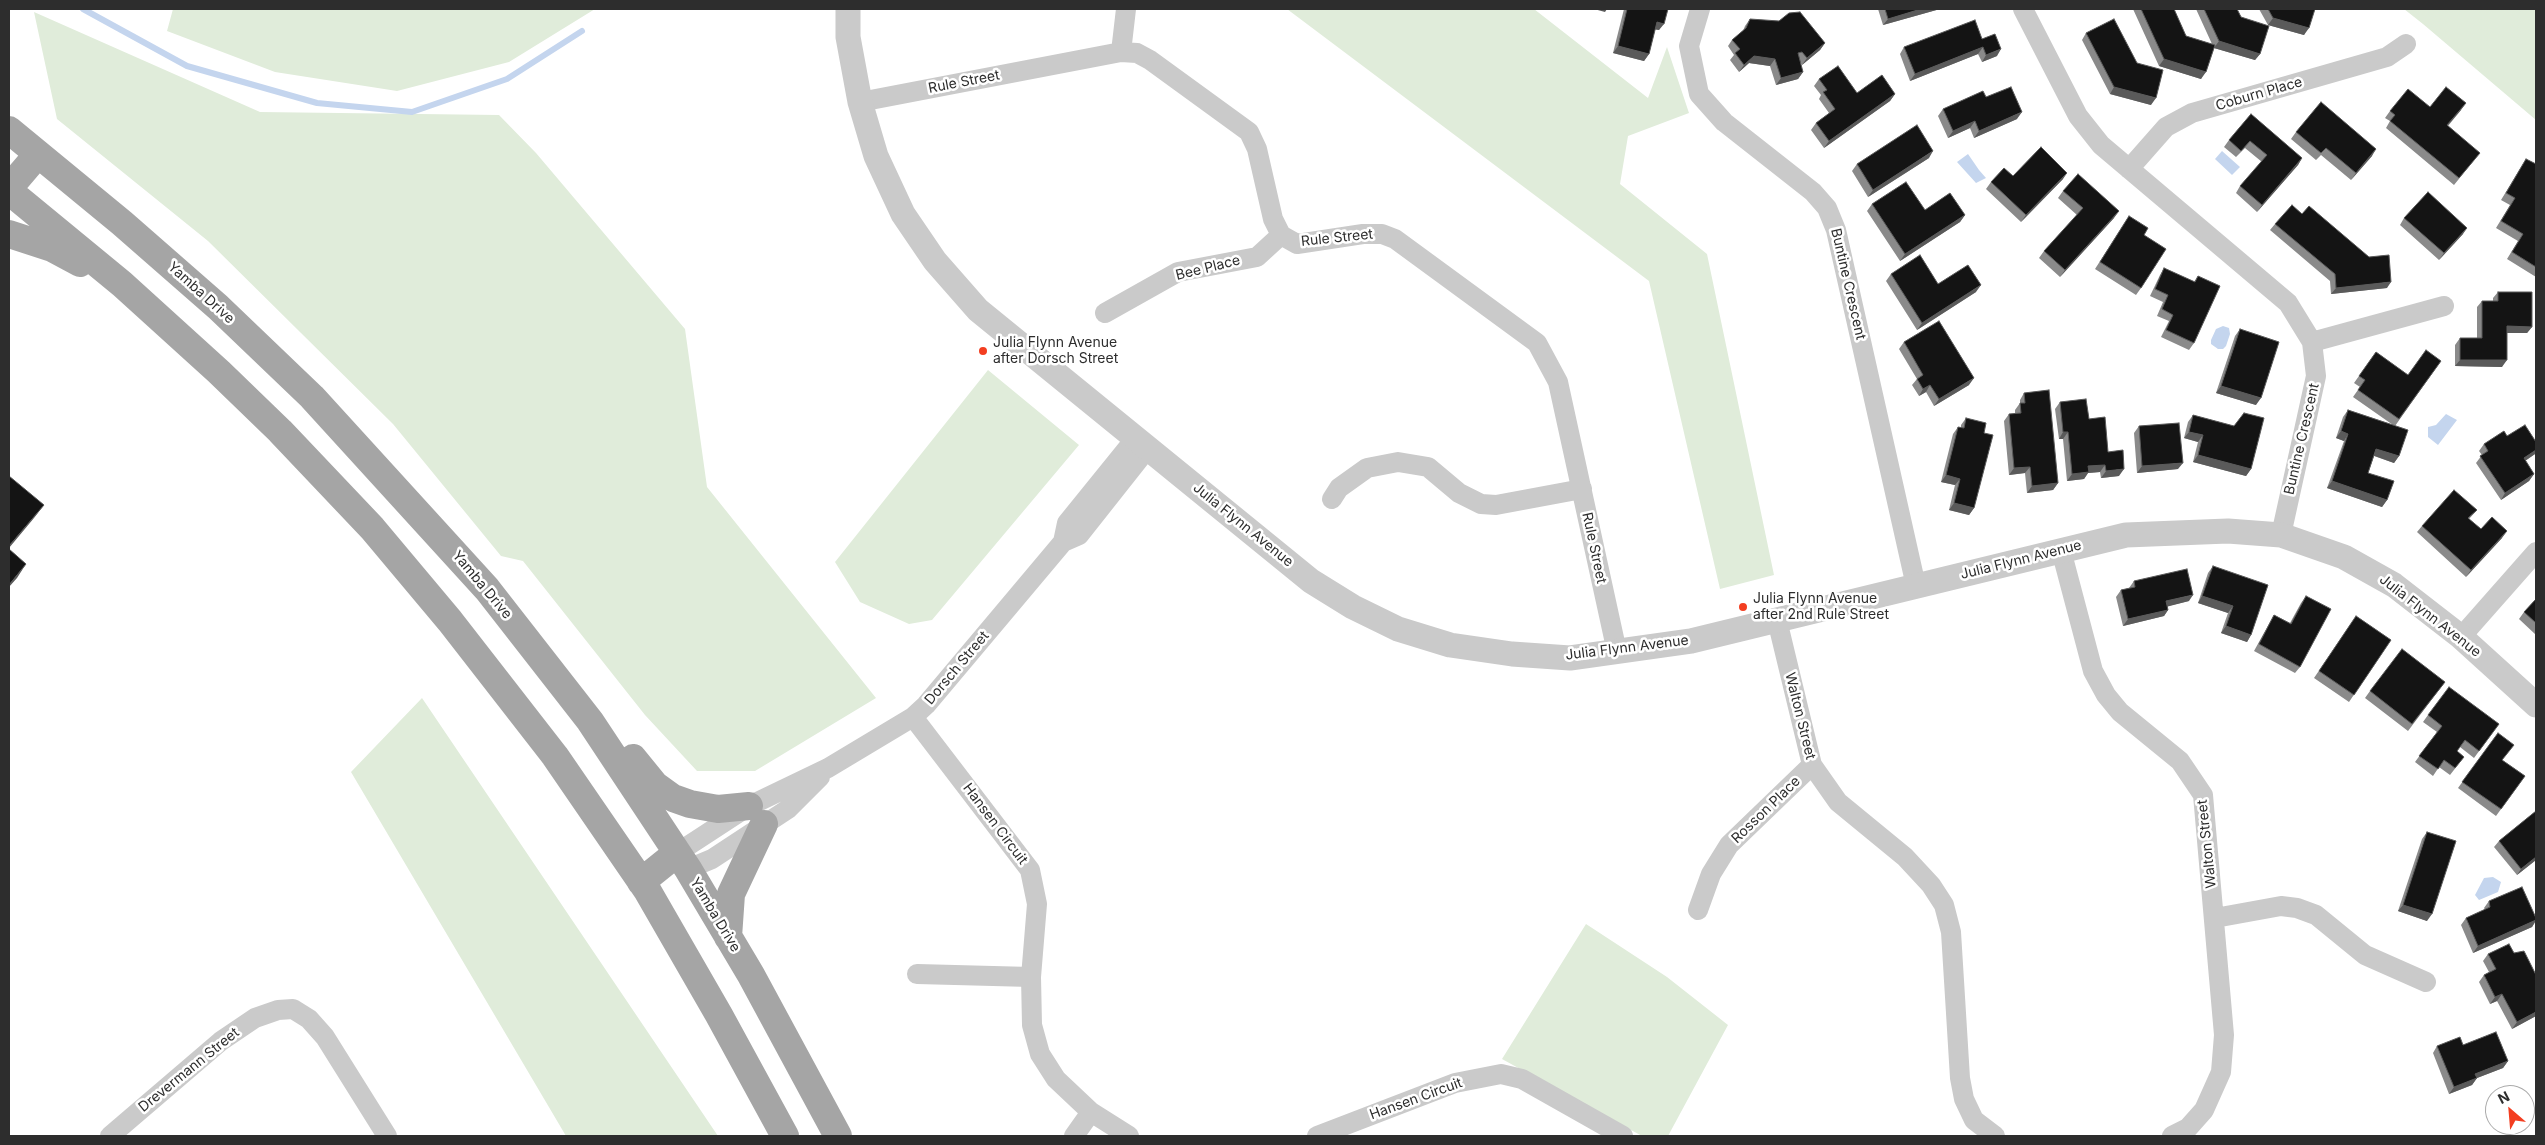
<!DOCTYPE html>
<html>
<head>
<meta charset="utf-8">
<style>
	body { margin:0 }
	#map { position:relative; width:2545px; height:1145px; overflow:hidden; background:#fff; font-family:Inter,sans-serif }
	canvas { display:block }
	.frame { position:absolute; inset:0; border:10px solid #2d2d2d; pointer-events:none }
	.north { position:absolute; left:2485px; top:1085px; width:50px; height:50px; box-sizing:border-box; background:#fff; border:1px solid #ababab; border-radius:50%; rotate:333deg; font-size:14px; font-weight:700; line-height:20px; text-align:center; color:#2d2d2d }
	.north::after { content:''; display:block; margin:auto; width:18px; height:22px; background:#f33e20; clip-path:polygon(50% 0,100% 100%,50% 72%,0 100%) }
</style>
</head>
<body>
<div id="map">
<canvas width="2545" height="1145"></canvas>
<div class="frame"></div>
<div class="north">N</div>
</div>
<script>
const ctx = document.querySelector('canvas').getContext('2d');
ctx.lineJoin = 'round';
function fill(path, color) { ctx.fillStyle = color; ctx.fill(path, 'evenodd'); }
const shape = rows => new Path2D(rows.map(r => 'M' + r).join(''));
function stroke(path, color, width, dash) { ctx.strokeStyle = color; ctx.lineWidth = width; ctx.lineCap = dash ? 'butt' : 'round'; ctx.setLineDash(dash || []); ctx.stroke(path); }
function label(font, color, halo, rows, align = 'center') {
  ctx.font = font + ' Inter,sans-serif'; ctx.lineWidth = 5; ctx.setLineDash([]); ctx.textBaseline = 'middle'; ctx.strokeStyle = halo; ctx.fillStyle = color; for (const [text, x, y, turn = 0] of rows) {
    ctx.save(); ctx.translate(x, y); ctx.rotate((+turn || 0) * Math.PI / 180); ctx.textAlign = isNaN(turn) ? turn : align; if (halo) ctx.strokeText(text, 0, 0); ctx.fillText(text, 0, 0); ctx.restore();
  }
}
fill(shape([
	[173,9,595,9,509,62,397,91,275,72,167,31],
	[1287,9,1534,9,1648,98,1667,47,1689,113,1628,136,1620,184,1707,254,1774,575,1720,589,1649,281],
	[2404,9,2536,9,2536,120,2423,24],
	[34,12,260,112,499,115,536,153,685,329,707,487,876,698,755,771,697,771,645,715,523,561,501,556,393,424,208,241,57,119],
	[988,370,1079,445,932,620,909,624,860,602,835,562],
	[422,698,718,1136,566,1136,351,772],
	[1586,924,1667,977,1728,1025,1668,1136,1642,1136,1502,1059]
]), '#e0ecda');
fill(shape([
	[2222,151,2240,167,2232,175,2215,159],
	[1968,154,1979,170,1986,178,1976,183,1957,162],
	[2223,326,2229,328,2230,334,2226,346,2223,349,2218,349,2211,344,2211,340,2216,329],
	[2446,414,2457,420,2438,445,2428,437,2428,427,2436,425],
	[2493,877,2501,882,2498,892,2479,900,2475,895,2484,878]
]), '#c4d5ee');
stroke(shape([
	[83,9,187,66,317,103,412,112,507,79,582,31]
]), '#c4d5ee', 6);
stroke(shape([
	[1700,9,1689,46,1699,94,1724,122,1813,192,1827,208,1836,230,1916,586],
	[2023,9,2078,116,2101,145,2288,303,2312,342,2316,376,2281,535],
	[1121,52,1126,9],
	[860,102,1121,52,1137,53,1150,60,1249,132,1257,149,1273,219,1281,235,1297,244,1363,234,1382,234,1395,239,1537,343,1558,382,1617,652],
	[2129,169,2166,127,2192,113,2387,57,2406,44],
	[1105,313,1178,272,1257,257,1281,235],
	[2312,342,2444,306],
	[1332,499,1339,488,1367,468,1398,462,1428,467,1459,493,1481,504,1496,505,1582,489],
	[1063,542,1067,523,1135,439],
	[2061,550,2093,671,2106,695,2120,712,2180,761,2203,795,2224,1035,2221,1072,2204,1110,2188,1128,2172,1136],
	[1777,620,1812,765,1838,802,1905,857,1931,885,1944,905,1951,932,1960,1078,1964,1099,1974,1120,1995,1136],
	[2461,637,2536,552],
	[913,717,1030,870,1037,904,1031,977,1032,1025,1040,1054,1056,1079,1091,1112,1129,1136],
	[677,853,749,806,828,768,913,717,926,705,1063,542,1079,535,1147,449],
	[688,869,712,859,788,809,820,777],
	[1698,910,1711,874,1729,845,1812,765],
	[2215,918,2281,906,2297,908,2316,915,2365,955,2426,982],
	[917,974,1031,977],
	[110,1136,221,1041,255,1018,278,1010,293,1009,309,1019,325,1037,387,1136],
	[1074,1136,1091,1112],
	[1317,1136,1455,1083,1501,1074,1522,1079,1623,1136]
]), '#cacaca', 20);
stroke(shape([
	[848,9,848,37,860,102,876,156,903,214,935,261,978,310,1311,581,1353,607,1398,629,1450,645,1512,654,1570,658,1691,641,2126,535,2228,531,2281,535,2344,557,2394,585,2461,637,2536,705]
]), '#cacaca', 25);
stroke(shape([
	[9,130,122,223,218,307,312,397,487,589,590,721,688,869,751,975,838,1136],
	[9,188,38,154],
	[9,191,122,284,219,372,280,431,372,528,450,621,555,756,647,890,719,1015,785,1136],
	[9,234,52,248,80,263],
	[633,758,655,785,673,798,690,804,718,809,749,806],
	[641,882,677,853],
	[728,937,731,894,764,824]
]), '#a5a5a5', 28);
fill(shape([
	[1624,9,1668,9,1659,30,1655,29,1649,54,1644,61,1613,53],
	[1878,9,1940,9,1883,25],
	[2133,9,2174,9,2186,36,2212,44,2196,9,2237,9,2260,54,2255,60,2214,48,2201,79,2159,66],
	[2259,9,2315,9,2304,35,2268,25],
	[1750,19,1825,43,1820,50,1802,65,1800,62,1803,72,1798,79,1776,85,1770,66,1749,63,1739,72,1730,60,1734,55,1728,46,1732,40,1743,31,1745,26],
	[2086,33,2137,63,2151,105,2110,94,2082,40],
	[1982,39,1997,56,1982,62,1978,54,1910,81,1900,54,1904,47],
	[1819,79,1857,93,1895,94,1890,101,1824,148,1811,130,1816,123,1829,113,1819,99,1821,95,1814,86],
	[1986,97,2017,119,1974,138,1970,128,1948,138,1938,116,1943,109],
	[2430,107,2461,110,2448,126,2475,159,2454,185,2386,128,2390,121,2385,118,2390,111],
	[2251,114,2302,158,2298,165,2257,212,2236,193,2240,186,2262,162,2245,148,2236,157,2224,147,2229,140],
	[2296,132,2372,156,2351,180,2321,155,2316,160,2291,139],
	[1929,158,1868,197,1852,171,1857,164],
	[2526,159,2536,164,2536,277,2507,259,2518,241,2496,228,2510,205,2501,200],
	[2013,176,2063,179,2021,222,1986,189,1991,182],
	[2063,191,2114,218,2060,277,2039,258,2044,251,2077,215,2058,198],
	[1872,204,1925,210,1965,215,1960,222,1900,261,1867,211],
	[2129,216,2144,235,2141,288,2136,295,2095,269],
	[2404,218,2463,234,2439,260,2400,225],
	[2275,224,2387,288,2331,294,2330,281,2270,230],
	[2164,268,2194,282,2198,276,2194,343,2189,350,2161,337,2169,321,2157,316,2163,302,2150,296,2160,275],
	[1891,274,1938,284,1976,292,1917,330,1886,281],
	[2498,292,2532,327,2527,333,2507,333,2502,367,2455,366,2455,345,2460,338,2477,338,2477,307,2482,301,2493,301,2493,298],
	[2240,329,2256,405,2216,393,2235,336],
	[1904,342,1969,385,1934,406,1926,392,1919,396,1912,385,1917,379,1899,349],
	[2376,352,2408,375,2441,361,2395,426,2399,456,2394,463,2374,456,2368,473,2387,500,2382,507,2327,488,2344,441,2336,438,2343,417,2348,410,2393,425,2353,397,2360,387,2354,383],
	[2024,393,2058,483,2053,490,2027,493,2025,473,2009,475,2004,421,2009,414,2015,414,2015,410,2020,403,2020,400],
	[2060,402,2089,419,2108,452,2119,476,2101,478,2100,472,2088,473,2084,479,2067,481,2063,439,2059,439,2055,409],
	[2193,415,2234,426,2251,469,2246,476,2193,462,2198,442,2184,438,2188,422],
	[1966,418,1984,433,1974,508,1969,515,1949,510,1955,485,1941,482,1953,434,1958,427,1961,427,1961,425],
	[2139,426,2178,469,2137,473,2134,433],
	[2507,436,2536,442,2536,452,2535,454,2525,461,2534,474,2529,481,2501,500,2476,463,2482,455,2479,451,2484,444],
	[2477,510,2469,519,2481,529,2502,538,2466,577,2417,532,2422,526],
	[2213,566,2251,635,2247,642,2221,633,2228,613,2198,603,2208,573],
	[2134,581,2189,601,2168,606,2168,610,2164,616,2123,626,2116,597,2121,590,2129,588],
	[2306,596,2300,667,2295,673,2254,651,2270,622,2274,615,2290,623,2301,603],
	[2536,599,2536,635,2519,619,2524,612],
	[2356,616,2391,640,2349,702,2314,678],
	[2445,682,2408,731,2365,698,2370,691],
	[2428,715,2499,724,2474,758,2460,747,2457,751,2464,757,2450,775,2439,767,2433,776,2415,762,2437,732,2423,722],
	[2498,733,2502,760,2525,776,2496,816,2458,788],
	[2536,811,2536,860,2517,875,2494,847,2499,841],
	[2427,832,2427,921,2398,911,2422,839],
	[2489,901,2536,918,2536,921,2532,927,2473,953,2461,925,2466,918,2485,910,2484,908],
	[2488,954,2536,1016,2512,1029,2497,1001,2490,1004,2479,982,2484,975,2489,972,2483,961],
	[2463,1045,2508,1061,2503,1068,2477,1078,2472,1085,2449,1094,2433,1053,2437,1046]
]), '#8a8a8a');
fill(shape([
	[1594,9,1607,9,1605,12],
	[1921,9,1940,9,1883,25,1888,19],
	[2273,18,2309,28,2304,35,2268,25],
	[1657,22,1664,24,1659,30,1652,29],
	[2219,41,2260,54,2255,60,2214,48],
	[1825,43,1820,50,1802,65,1807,58],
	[1618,46,1649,54,1644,61,1613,53],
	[1983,47,1978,54,1910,81,1915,74],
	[2001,49,1997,56,1982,62,1986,55],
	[1754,56,1775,59,1770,66,1749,63,1739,72,1744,65],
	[2164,59,2206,72,2201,79,2159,66],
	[1803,72,1798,79,1776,85,1781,78],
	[2114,87,2156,98,2151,105,2110,94],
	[1895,94,1890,101,1824,148,1829,141],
	[2466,103,2461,110,2442,132,2447,125],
	[2022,112,2017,119,1974,138,1979,131],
	[1975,121,1970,128,1948,138,1953,131],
	[2376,149,2372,156,2351,180,2356,173],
	[1933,151,1929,158,1868,197,1873,190],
	[2302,158,2298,165,2257,212,2262,205],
	[2067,173,2063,179,2021,222,2026,215],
	[2119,211,2114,218,2060,277,2065,270],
	[1965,215,1960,222,1900,261,1905,254],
	[2467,228,2463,234,2439,260,2444,253],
	[2391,282,2387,288,2331,294,2336,288],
	[1981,285,1976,292,1917,330,1922,323],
	[2507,326,2532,327,2527,333,2502,333],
	[2460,360,2507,360,2502,367,2455,366],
	[1974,378,1969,385,1934,406,1939,399],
	[1930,385,1926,392,1919,396,1923,389],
	[2221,386,2261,398,2256,405,2216,393],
	[2341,431,2348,434,2344,441,2336,438],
	[2063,432,2068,432,2063,439,2059,439],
	[2189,432,2203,435,2198,442,2184,438],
	[2376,449,2399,456,2394,463,2372,455],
	[2536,450,2536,452,2535,454,2519,465,2524,458],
	[2198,455,2251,469,2246,476,2193,462],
	[2183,463,2178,469,2137,473,2142,466],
	[2105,465,2100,472,2088,473,2084,479,2067,481,2072,474,2088,466],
	[2030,467,2025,473,2009,475,2014,468],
	[2124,469,2119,476,2101,478,2106,471],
	[2534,474,2529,481,2501,500,2505,493],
	[1946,475,1960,479,1955,485,1941,482],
	[2332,481,2387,500,2382,507,2327,488],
	[2058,483,2053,490,2027,493,2032,486],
	[1954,503,1974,508,1969,515,1949,510],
	[44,505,34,518,9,548,9,546],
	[2507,531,2502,538,2466,577,2471,570],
	[26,564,17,578,9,587,9,585],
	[2193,595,2189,601,2162,608,2166,601],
	[2202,596,2233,606,2228,613,2198,603],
	[2168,610,2164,616,2123,626,2128,619],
	[2226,626,2251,635,2247,642,2221,633],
	[2536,857,2536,860,2517,875,2521,869],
	[2403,905,2432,914,2427,921,2398,911],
	[2536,920,2532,927,2473,953,2478,946],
	[2502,994,2497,1001,2490,1004,2495,997],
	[2536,1012,2536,1016,2512,1029,2517,1022],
	[2508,1061,2503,1068,2477,1078,2472,1085,2449,1094,2454,1087,2475,1074]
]), '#5a5a5a');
const building = shape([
	[1627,9,1668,9,1664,24,1657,22,1649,54,1618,46,1627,9],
	[1885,9,1921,9,1888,19,1885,9],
	[2141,9,2174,9,2186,36,2215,45,2206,72,2164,59,2141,9],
	[2204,9,2237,9,2241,17,2269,26,2260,54,2219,41,2204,9],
	[2268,9,2315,9,2309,28,2273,18,2268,9],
	[1800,12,1825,43,1807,58,1802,52,1798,53,1803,72,1781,78,1775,59,1754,56,1744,65,1735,53,1740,49,1732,40,1746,28,1750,19,1779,21,1789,13,1800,12],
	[2114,19,2137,63,2163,70,2156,98,2114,87,2086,33,2114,19],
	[1975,20,1982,39,1995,34,2001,49,1986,55,1983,47,1915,74,1904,47,1975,20],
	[1838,66,1857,93,1882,75,1895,94,1829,141,1816,123,1835,109,1823,92,1827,90,1819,79,1838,66],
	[2011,87,2022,112,1979,131,1975,121,1953,131,1943,109,1983,91,1986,97,2011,87],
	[2446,87,2466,103,2447,125,2480,153,2459,178,2390,121,2395,115,2390,111,2408,89,2430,107,2446,87],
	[2321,102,2376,149,2356,173,2326,148,2321,153,2296,132,2321,102],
	[2251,114,2302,158,2262,205,2240,186,2267,155,2250,141,2241,151,2229,140,2251,114],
	[1917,125,1933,151,1873,190,1857,164,1917,125],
	[2041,147,2067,173,2026,215,1991,182,2004,168,2013,176,2041,147],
	[2526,159,2536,164,2536,267,2512,252,2523,234,2501,221,2515,198,2506,193,2526,159],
	[2078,174,2119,211,2065,270,2044,251,2083,208,2063,191,2078,174],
	[1906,182,1925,210,1950,193,1965,215,1905,254,1872,204,1906,182],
	[2428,192,2467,228,2444,253,2404,218,2428,192],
	[2292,205,2302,214,2309,206,2369,257,2389,255,2391,282,2336,288,2335,274,2275,224,2292,205],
	[2129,216,2148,228,2144,235,2166,249,2141,288,2100,262,2129,216],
	[1920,255,1938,284,1968,265,1981,285,1922,323,1891,274,1920,255],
	[2164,268,2195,282,2198,276,2220,286,2194,343,2166,330,2173,315,2162,309,2168,295,2155,289,2164,268],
	[2498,292,2532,292,2532,327,2507,326,2507,360,2460,360,2460,338,2482,338,2482,301,2498,301,2498,292],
	[1939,321,1974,378,1939,399,1930,385,1923,389,1917,379,1923,375,1904,342,1939,321],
	[2240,329,2279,342,2261,398,2221,386,2240,329],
	[2426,350,2441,361,2399,419,2358,390,2365,380,2359,376,2376,352,2408,375,2426,350],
	[2049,390,2058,483,2032,486,2030,467,2014,468,2009,414,2021,413,2020,403,2025,403,2024,393,2049,390],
	[2086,399,2089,419,2105,417,2108,452,2123,450,2124,469,2106,471,2105,465,2088,466,2089,472,2072,474,2068,432,2063,432,2060,402,2086,399],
	[2348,410,2408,430,2399,456,2376,449,2368,473,2394,481,2387,500,2332,481,2348,434,2341,431,2348,410],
	[2244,413,2264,418,2251,469,2198,455,2203,435,2189,432,2193,415,2234,426,2244,413],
	[1966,418,1986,423,1984,433,1993,435,1974,508,1954,503,1960,479,1946,475,1958,427,1964,428,1966,418],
	[2179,423,2183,463,2142,466,2139,426,2179,423],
	[2525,425,2536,442,2536,450,2524,458,2534,474,2505,493,2480,456,2488,451,2484,444,2504,431,2507,436,2525,425],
	[9,476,44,505,9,546,9,476],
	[2454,490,2477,510,2468,518,2481,529,2492,517,2507,531,2471,570,2422,526,2454,490],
	[9,549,26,564,9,585,9,549],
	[2213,566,2268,585,2251,635,2226,626,2233,606,2202,596,2213,566],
	[2187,569,2193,595,2166,601,2168,610,2128,619,2121,590,2135,587,2134,581,2187,569],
	[2306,596,2331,609,2300,667,2259,644,2274,615,2291,624,2306,596],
	[2536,599,2536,623,2524,612,2536,599],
	[2356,616,2391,640,2354,695,2319,671,2356,616],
	[2402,649,2445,682,2412,724,2370,691,2402,649],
	[2449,687,2499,724,2479,751,2465,740,2457,751,2464,757,2455,768,2444,760,2438,769,2419,756,2442,726,2428,715,2449,687],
	[2498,733,2514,745,2502,760,2525,776,2501,809,2462,782,2498,733],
	[2536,811,2536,857,2521,869,2499,841,2536,811],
	[2427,832,2456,841,2432,914,2403,905,2427,832],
	[2522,887,2536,918,2536,920,2478,946,2466,918,2490,907,2489,901,2522,887],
	[2509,944,2514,953,2524,951,2536,975,2536,1012,2517,1022,2502,994,2495,997,2484,975,2496,969,2488,954,2509,944],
	[2496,1032,2508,1061,2475,1074,2477,1078,2454,1087,2437,1046,2460,1037,2463,1045,2496,1032]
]);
fill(building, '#141414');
stroke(building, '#5a5a5a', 1);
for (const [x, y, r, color] of [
	[983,351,5,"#f33e20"],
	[1743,607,5,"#f33e20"]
]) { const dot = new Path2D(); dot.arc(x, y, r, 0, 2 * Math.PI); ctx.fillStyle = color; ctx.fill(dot); stroke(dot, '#fff', 2); }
label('14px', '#2d2d2d', '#fff', [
	["Rule Street",964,82,-11],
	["Coburn Place",2259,94,-16],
	["Rule Street",1337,238,-6],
	["Bee Place",1208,268,-14],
	["Buntine Crescent",1848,284,77],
	["Yamba Drive",201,293,42],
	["Buntine Crescent",2302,439,-77],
	["Julia Flynn Avenue",1243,525,39],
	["Rule Street",1594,548,78],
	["Julia Flynn Avenue",2021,560,-14],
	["Yamba Drive",482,585,50],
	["Julia Flynn Avenue",2430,616,38],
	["Julia Flynn Avenue",1627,648,-7],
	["Dorsch Street",957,668,-50],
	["Walton Street",1800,716,76],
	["Rosson Place",1766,810,-44],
	["Hansen Circuit",995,824,53],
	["Walton Street",2207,844,-96],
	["Yamba Drive",715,915,59],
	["Drevermann Street",189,1070,-39],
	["Hansen Circuit",1416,1099,-20]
]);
label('14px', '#2d2d2d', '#fff', [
	["Julia Flynn Avenue",993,343],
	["after Dorsch Street",993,359],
	["Julia Flynn Avenue",1753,599],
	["after 2nd Rule Street",1753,615]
], 'left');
</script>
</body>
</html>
